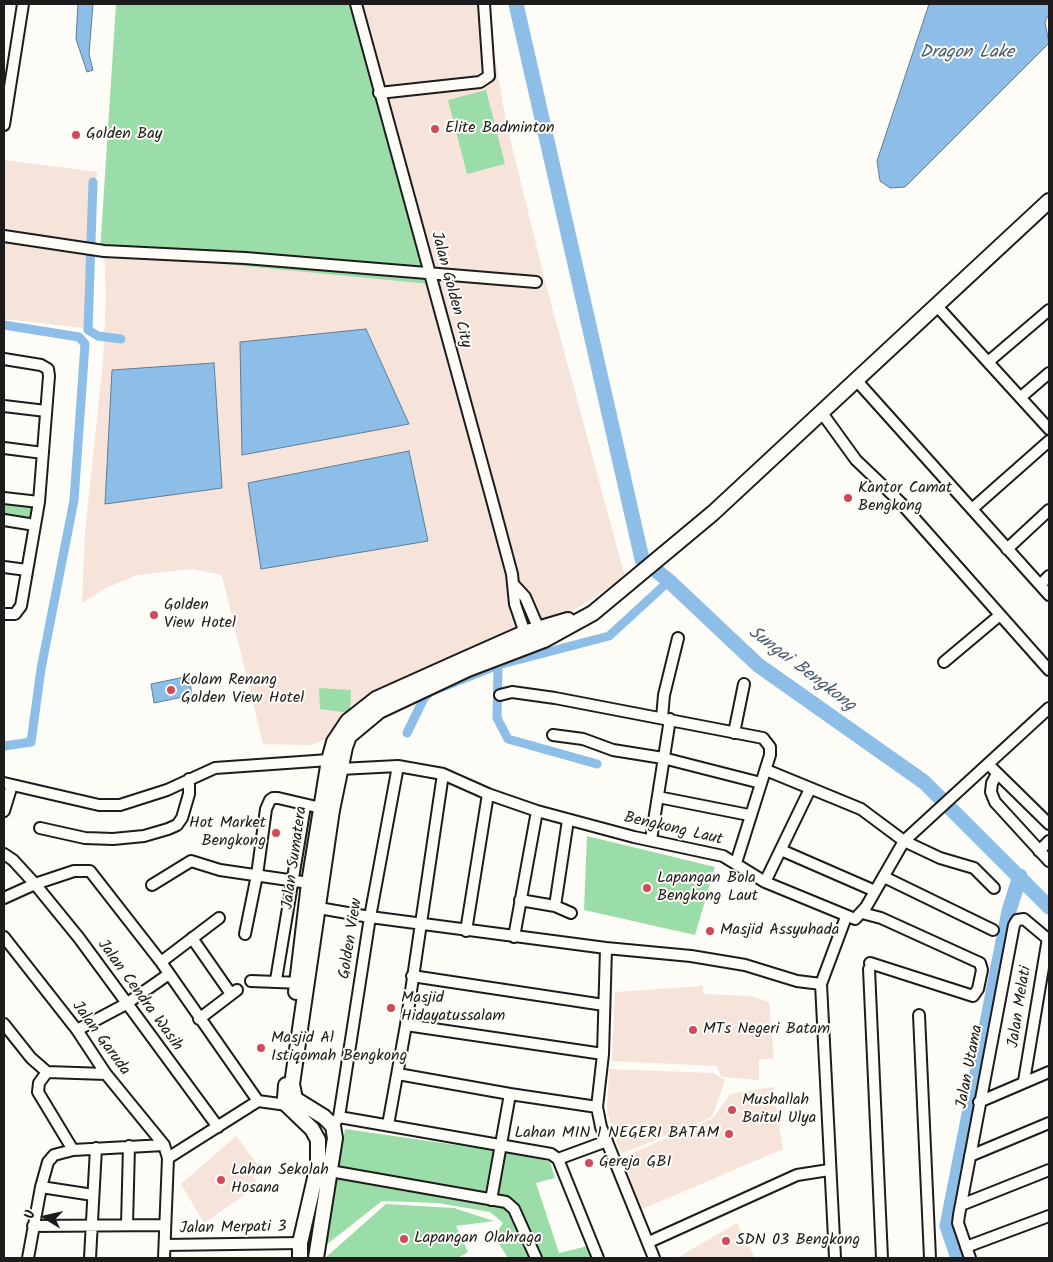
<!DOCTYPE html>
<html>
<head>
<meta charset="utf-8">
<style>
	body { margin:0 }
	#map { position:relative; width:1053px; height:1262px; overflow:hidden; background:#fdfcf7; font-family:Kalam,sans-serif }
	canvas { display:block }
	.frame { position:absolute; inset:0; border:5px solid #1c1c1c; pointer-events:none }
	.north { position:absolute; left:20px; top:1192px; width:50px; height:50px; -webkit-text-stroke:4px #fdfcf7; paint-order:stroke; rotate:280deg; font-size:14px; font-weight:700; line-height:20px; text-align:center; color:#1c1c1c }
	.north::after { content:''; display:block; margin:auto; width:18px; height:22px; background:#1c1c1c; clip-path:polygon(50% 0,100% 100%,50% 72%,0 100%) }
</style>
</head>
<body>
<div id="map">
<canvas width="1053" height="1262"></canvas>
<div class="frame"></div>
<div class="north">U</div>
</div>
<script>
const ctx = document.querySelector('canvas').getContext('2d');
ctx.lineJoin = 'round';
function fill(path, color) { ctx.fillStyle = color; ctx.fill(path, 'evenodd'); }
const shape = rows => new Path2D(rows.map(r => 'M' + r).join(''));
function stroke(path, color, width, dash) { ctx.strokeStyle = color; ctx.lineWidth = width; ctx.lineCap = dash ? 'butt' : 'round'; ctx.setLineDash(dash || []); ctx.stroke(path); }
function label(font, color, halo, rows, align = 'center') {
  ctx.font = font + ' Kalam,sans-serif'; ctx.lineWidth = 4; ctx.setLineDash([]); ctx.textBaseline = 'middle'; ctx.strokeStyle = halo; ctx.fillStyle = color; for (const [text, x, y, turn = 0] of rows) {
    ctx.save(); ctx.translate(x, y); ctx.rotate((+turn || 0) * Math.PI / 180); ctx.textAlign = isNaN(turn) ? turn : align; if (halo) ctx.strokeText(text, 0, 0); ctx.fillText(text, 0, 0); ctx.restore();
  }
}
fill(shape([
	[118,4,486,4,506,122,545,281,625,577,568,614,380,688,346,709,329,738,310,745,263,744,222,575,192,569,137,575,106,588,82,603,85,532,103,361,106,296,104,253],
	[4,160,97,172,85,328,4,319],
	[703,986,703,994,751,996,769,1002,774,1058,759,1060,759,1080,721,1077,717,1066,612,1061,615,992],
	[609,1069,713,1073,725,1080,712,1117,621,1154,607,1111],
	[773,1087,783,1149,640,1210,623,1157,713,1118,730,1094],
	[236,1136,261,1169,253,1176,259,1185,204,1223,181,1184],
	[737,1223,755,1258,677,1258]
]), '#f6e4db');
fill(shape([
	[116,4,354,4,430,284,100,252],
	[486,90,505,164,467,174,448,100],
	[4,502,39,506,37,520,4,516],
	[319,688,351,690,350,713,320,709],
	[587,836,715,867,695,935,584,910],
	[345,1129,526,1155,550,1162,555,1178,536,1183,559,1253,588,1246,593,1258,508,1258,494,1236,503,1223,490,1212,438,1203,382,1201,326,1245],
	[386,1204,454,1208,494,1221,456,1226,468,1252,458,1258,325,1258]
]), '#9bdda8');
const water = shape([
	[78,4,93,4,89,54,93,70,87,72,76,39,78,4],
	[929,4,1049,4,1049,14,1045,22,1049,43,905,187,890,188,880,181,877,161,929,4],
	[366,329,409,424,242,455,240,342,366,329],
	[214,363,222,488,105,504,112,370,214,363],
	[409,451,428,541,261,569,248,483,409,451],
	[189,676,192,695,154,703,151,684,189,676]
]);
fill(water, '#8cbee8');
stroke(water, '#5f7d96', 1);
stroke(shape([
	[93,182,88,330,98,336,121,339],
	[4,325,79,337,85,344,74,500,41,669,31,742,4,746],
	[407,733,424,698,430,692,498,665],
	[597,764,508,739,497,718,498,665,609,636,669,581]
]), '#8cbee8', 9);
stroke(shape([
	[516,4,642,559,669,581,758,665,924,782,1049,907],
	[958,1258,947,1226,1009,911,1020,876]
]), '#8cbee8', 15);
const minor = shape([
	[356,4,491,496,512,574,515,604,527,639],
	[379,93,480,82,489,76,484,4],
	[4,125,23,4],
	[4,236,104,251,245,258,536,282],
	[936,305,1049,429],
	[4,359,41,365,48,369,49,376,39,502,21,606,15,614,4,614],
	[988,362,1049,310],
	[857,381,1049,595],
	[1021,397,1049,373],
	[4,406,46,411],
	[822,413,856,460,900,502,1049,670],
	[4,448,43,453],
	[4,498,39,502],
	[972,509,1049,441],
	[4,520,35,525],
	[1007,549,1049,510],
	[4,567,27,570],
	[514,585,525,597,541,634],
	[1040,585,1049,576],
	[944,662,1000,615],
	[500,695,512,692,555,698,763,738,770,747,770,755,736,863],
	[662,718,664,695,678,638],
	[734,733,744,684],
	[553,735,583,739,613,750,663,758,761,783],
	[340,769,398,766,443,774,488,794,537,811,634,837,723,856,765,882,855,919,866,907,904,841,1049,708],
	[993,769,1049,824],
	[766,770,861,809,904,841,940,858,974,868,994,888],
	[997,774,992,783,991,792,995,802,1049,861],
	[4,783,99,805,120,805,167,790,215,768,329,760],
	[658,797,749,815],
	[4,811,12,785],
	[40,828,85,838,113,839,144,836,168,829,177,825,182,818,189,794,189,779],
	[651,840,670,719],
	[781,850,875,891],
	[1039,851,1049,841],
	[4,854,13,860,35,884,79,938,218,1127],
	[884,877,993,930],
	[765,882,810,789],
	[152,885,191,861,220,870,309,883],
	[4,898,35,884,74,871,90,871,161,962,258,1101],
	[520,900,555,906,571,913],
	[555,906,568,820],
	[319,908,370,917,606,948,603,1054,597,1107,601,1127,654,1258],
	[862,913,881,918,980,963,982,970,978,989,973,996,870,963],
	[466,931,488,794],
	[245,934,257,875,266,809,270,800,273,798,278,798,321,808],
	[4,937,77,1030,106,1074,164,1145,168,1158],
	[514,937,537,811],
	[192,938,231,994],
	[606,948,691,956,745,965,797,981,821,984],
	[161,962,219,918],
	[869,969,882,1258],
	[412,976,604,1005],
	[276,980,305,806],
	[251,981,302,983],
	[919,1015,930,1258],
	[199,1019,237,990],
	[4,1024,31,1058,47,1072,106,1074],
	[406,1025,603,1054],
	[77,1030,126,1004,169,974],
	[47,1072,39,1083,38,1092,73,1150],
	[398,1074,510,1094,597,1107],
	[1024,1081,1048,938],
	[979,1102,1049,1072],
	[339,1117,370,917,398,766],
	[336,1121,339,1117,551,1154,558,1159,598,1258],
	[388,1125,406,1025,443,774],
	[970,1156,1049,1123],
	[558,1159,607,1141],
	[330,1171,506,1202,514,1209,536,1258],
	[41,1187,93,1195],
	[491,1200,510,1094],
	[961,1205,1049,1170],
	[127,1225,129,1146],
	[33,1226,165,1225],
	[649,1242,797,1175,829,1170],
	[165,1245,300,1243],
	[966,1247,1049,1216],
	[28,1258,41,1187,48,1162,54,1155,73,1150,164,1145],
	[90,1258,96,1148],
	[164,1258,168,1158,258,1101,287,1105],
	[835,1258,821,984,846,917],
	[970,1258,958,1223,959,1215,1014,925,1017,920,1024,919,1049,940]
]);
const secondary = shape([
	[296,992,309,883,329,760,334,742,348,721,376,699,463,660,524,633,568,620],
	[286,1085,285,1098,287,1105,312,1129,318,1140,318,1165,300,1243,300,1258],
	[316,1258,335,1138,333,1126,324,1117,295,1099,292,1084,332,810,345,747,349,736,379,711,468,669,544,640,593,613,713,513,1049,201]
]);
stroke(minor, '#1c1c1c', 14);
stroke(secondary, '#1c1c1c', 18);
stroke(minor, '#fdfcf7', 10);
stroke(secondary, '#fdfcf7', 14);
for (const [x, y, r, color] of [
	[435,129,5,"#d1495b"],
	[76,135,5,"#d1495b"],
	[848,498,5,"#d1495b"],
	[154,615,5,"#d1495b"],
	[171,690,5,"#d1495b"],
	[276,833,5,"#d1495b"],
	[647,888,5,"#d1495b"],
	[710,931,5,"#d1495b"],
	[391,1008,5,"#d1495b"],
	[693,1030,5,"#d1495b"],
	[261,1048,5,"#d1495b"],
	[732,1110,5,"#d1495b"],
	[729,1134,5,"#d1495b"],
	[589,1163,5,"#d1495b"],
	[221,1180,5,"#d1495b"],
	[404,1239,5,"#d1495b"],
	[726,1241,5,"#d1495b"]
]) { const dot = new Path2D(); dot.arc(x, y, r, 0, 2 * Math.PI); ctx.fillStyle = color; ctx.fill(dot); stroke(dot, '#fdfcf7', 2); }
label('16px', '#1c1c1c', '#fdfcf7', [
	["Elite Badminton",445,129],
	["Golden Bay",86,135],
	["Kantor Camat",858,489],
	["Bengkong",858,507],
	["Golden",164,606],
	["View Hotel",164,624],
	["Kolam Renang",181,681],
	["Golden View Hotel",181,699],
	["Hot Market",266,824,"right"],
	["Bengkong",266,842,"right"],
	["Lapangan Bola",657,879],
	["Bengkong Laut",657,897],
	["Masjid Assyuhada",720,931],
	["Masjid",401,999],
	["Hidayatussalam",401,1017],
	["MTs Negeri Batam",703,1030],
	["Masjid Al",271,1039],
	["Istiqomah Bengkong",271,1057],
	["Mushallah",742,1101],
	["Baitul Ulya",742,1119],
	["Lahan MIN 1 NEGERI BATAM",719,1134,"right"],
	["Gereja GBI",599,1163],
	["Lahan Sekolah",231,1171],
	["Hosana",231,1189],
	["Lapangan Olahraga",414,1239],
	["SDN 03 Bengkong",736,1241]
], 'left');
label('16px', '#1c1c1c', '#fdfcf7', [
	["Jalan Golden City",450,290,75],
	["Bengkong Laut",673,830,13],
	["Jalan Sumatera",296,858,-82],
	["Golden View",352,939,-81],
	["Jalan Cendra Wasih",139,996,54],
	["Jalan Melati",1021,1007,-81],
	["Jalan Garuda",100,1039,54],
	["Jalan Utama",971,1067,-79],
	["Jalan Merpati 3",233,1229,-1]
]);
label('italic 18px', '#495d6e', '#fdfcf7', [
	["Dragon Lake",967,54],
	["Sungai Bengkong",801,670,37]
]);
</script>
</body>
</html>
